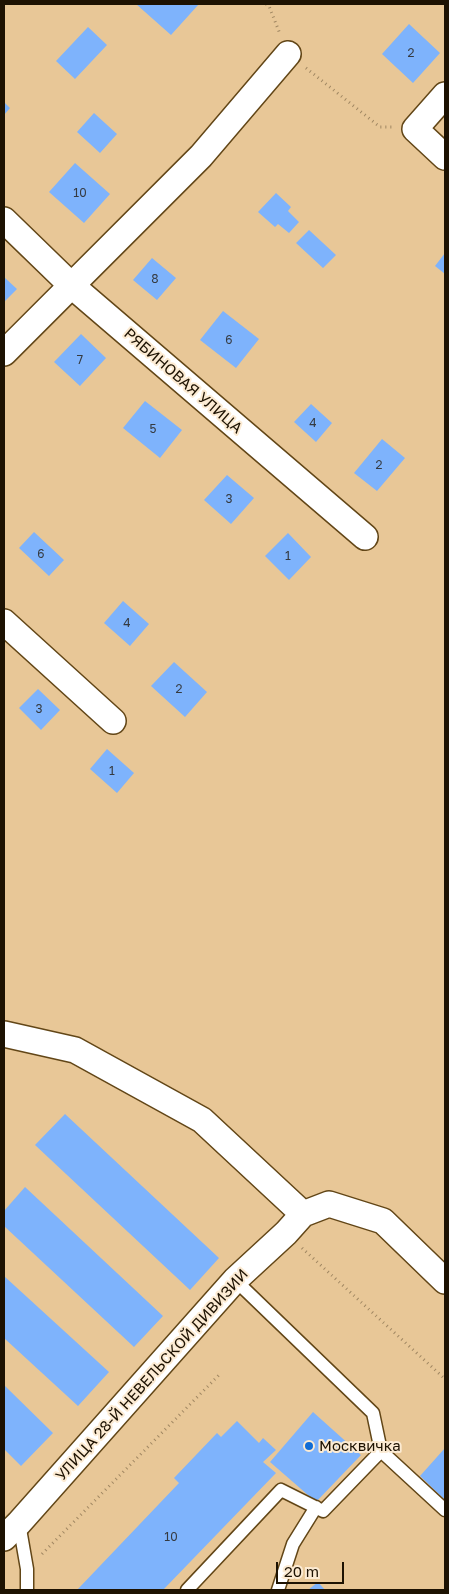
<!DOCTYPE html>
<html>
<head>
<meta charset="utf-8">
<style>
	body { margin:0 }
	#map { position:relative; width:449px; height:1594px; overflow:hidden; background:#e8c797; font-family:"Golos Text",sans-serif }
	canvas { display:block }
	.frame { position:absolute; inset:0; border:5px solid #1d1202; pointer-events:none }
	.scale { position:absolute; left:276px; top:1562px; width:68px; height:22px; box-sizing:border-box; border:2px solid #1d1202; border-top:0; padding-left:6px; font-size:15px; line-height:18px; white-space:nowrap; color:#1d1202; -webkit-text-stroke:4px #fcebd3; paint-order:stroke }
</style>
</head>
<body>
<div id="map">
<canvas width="449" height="1594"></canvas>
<div class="frame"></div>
<div class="scale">20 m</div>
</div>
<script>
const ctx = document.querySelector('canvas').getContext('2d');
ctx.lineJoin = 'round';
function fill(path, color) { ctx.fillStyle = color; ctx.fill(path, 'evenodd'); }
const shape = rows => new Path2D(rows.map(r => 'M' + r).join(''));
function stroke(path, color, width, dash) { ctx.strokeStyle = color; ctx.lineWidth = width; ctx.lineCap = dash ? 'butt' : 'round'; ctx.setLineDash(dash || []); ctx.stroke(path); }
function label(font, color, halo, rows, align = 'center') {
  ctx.font = font + ' "Golos Text",sans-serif'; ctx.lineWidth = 4; ctx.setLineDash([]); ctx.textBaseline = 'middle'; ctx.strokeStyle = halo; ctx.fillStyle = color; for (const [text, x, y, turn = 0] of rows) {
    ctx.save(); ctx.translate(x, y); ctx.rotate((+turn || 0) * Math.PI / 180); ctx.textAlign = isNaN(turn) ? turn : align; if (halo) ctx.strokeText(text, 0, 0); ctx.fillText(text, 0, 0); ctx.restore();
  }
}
fill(shape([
	[136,4,199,4,171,35],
	[409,24,440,53,413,83,382,54],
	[88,27,107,45,75,79,56,61],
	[4,102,10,108,4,115],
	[94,113,117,134,100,153,77,132],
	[75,163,110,194,84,223,49,192],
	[276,193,291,207,288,211,299,222,289,233,278,224,275,227,258,212],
	[309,230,336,255,323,268,296,243],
	[445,253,445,274,435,266],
	[152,258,176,278,157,300,133,280],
	[4,277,17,289,4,302],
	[223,311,259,339,236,368,200,340],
	[81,334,106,358,80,386,54,362],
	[145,401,182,430,160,458,123,428],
	[311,404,332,423,316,442,294,422],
	[382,439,405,458,377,491,354,473],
	[227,475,254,498,231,524,204,500],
	[34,532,64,560,49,576,19,548],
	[288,533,311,557,289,580,265,556],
	[123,601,149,624,130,646,104,623],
	[174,662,207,692,185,717,151,686],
	[38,689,60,710,41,730,19,708],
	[107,749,134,773,117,793,90,769],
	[65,1114,219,1258,190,1290,35,1145],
	[25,1187,163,1316,134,1347,4,1226,4,1211],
	[4,1276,109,1372,78,1406,4,1338],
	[4,1385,53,1433,21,1466,4,1449],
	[313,1412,361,1455,316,1502,270,1462],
	[237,1421,259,1443,263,1438,276,1450,263,1462,276,1473,163,1590,77,1590,179,1483,174,1478,217,1433,221,1437],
	[445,1448,445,1500,420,1476],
	[318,1582,325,1590,308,1590]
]), '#7eb3fc');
const lane = shape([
	[235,1280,373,1413,381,1451],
	[19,1523,27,1569,27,1590],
	[187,1590,281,1490,323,1511,381,1451,445,1510],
	[278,1590,293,1544,316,1507]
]);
const street = shape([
	[445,95,415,129,445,157],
	[4,220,71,285,365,537],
	[4,353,201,156,288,54],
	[4,622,113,721],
	[4,1034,75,1050,202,1120,303,1214],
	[4,1538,19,1523,235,1280,286,1233,303,1214,329,1204,383,1221,445,1281]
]);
stroke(lane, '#624617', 15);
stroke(street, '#624617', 28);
stroke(shape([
	[266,4,269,6,280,34],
	[306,68,380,127,392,127],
	[302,1248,445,1379],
	[42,1554,221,1373]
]), '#a08762', 3, [1, 4]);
stroke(lane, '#fff', 12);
stroke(street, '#fff', 25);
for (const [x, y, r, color] of [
	[309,1446,5,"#116cd5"]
]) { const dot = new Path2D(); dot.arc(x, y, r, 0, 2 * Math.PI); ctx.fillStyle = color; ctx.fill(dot); stroke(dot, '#fcebd3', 2); }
label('12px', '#353a40', null, [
	["2",411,53],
	["10",80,193],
	["8",155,279],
	["6",229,340],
	["7",80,360],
	["4",313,423],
	["5",153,429],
	["2",379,465],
	["3",229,499],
	["6",41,554],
	["1",288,556],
	["4",127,623],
	["2",179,689],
	["3",39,709],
	["1",112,771],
	["10",171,1537]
]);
label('15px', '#1d1202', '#fcebd3', [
	["РЯБИНОВАЯ УЛИЦА",183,381,41],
	["УЛИЦА 28-Й НЕВЕЛЬСКОЙ ДИВИЗИИ",152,1375,-48]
]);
label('15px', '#1d1202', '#fcebd3', [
	["Москвичка",319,1446]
], 'left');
</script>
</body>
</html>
